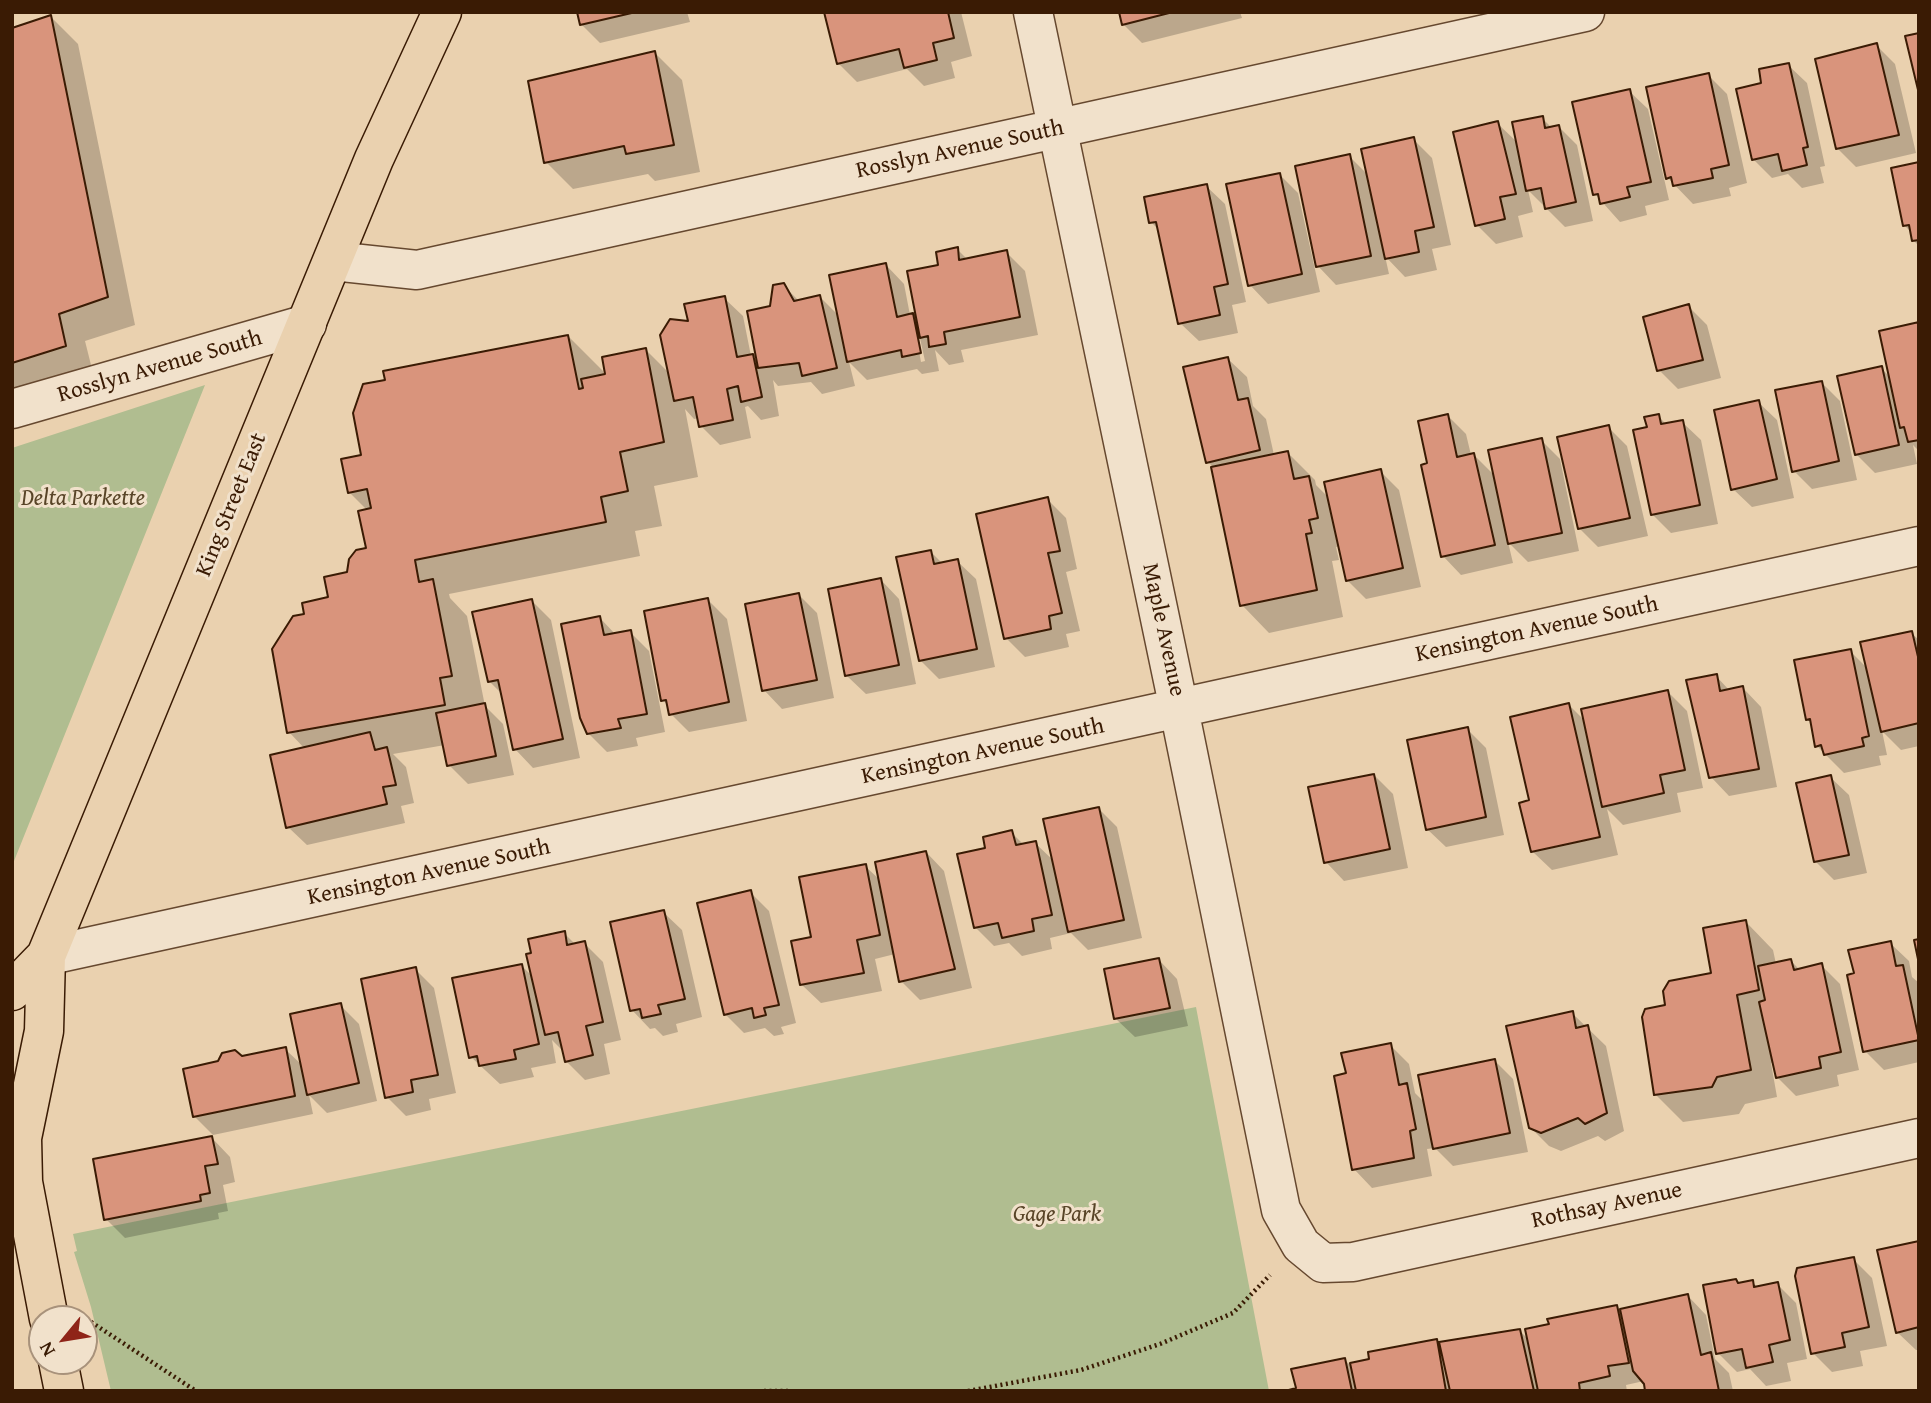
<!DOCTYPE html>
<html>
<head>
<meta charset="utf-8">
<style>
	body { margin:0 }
	#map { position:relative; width:1931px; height:1403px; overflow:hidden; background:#ead1af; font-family:"Gentium Book Plus",serif }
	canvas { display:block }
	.frame { position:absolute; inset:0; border:14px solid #3a1b04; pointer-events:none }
	.north { position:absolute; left:28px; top:1305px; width:70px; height:70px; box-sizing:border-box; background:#f1e1cb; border:2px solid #a8927b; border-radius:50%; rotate:240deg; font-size:19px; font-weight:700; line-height:28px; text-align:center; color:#3a1b04 }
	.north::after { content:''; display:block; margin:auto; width:24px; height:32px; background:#8f2418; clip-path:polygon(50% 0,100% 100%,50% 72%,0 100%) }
</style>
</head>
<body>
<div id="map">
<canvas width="1931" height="1403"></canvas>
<div class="frame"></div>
<div class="north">N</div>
</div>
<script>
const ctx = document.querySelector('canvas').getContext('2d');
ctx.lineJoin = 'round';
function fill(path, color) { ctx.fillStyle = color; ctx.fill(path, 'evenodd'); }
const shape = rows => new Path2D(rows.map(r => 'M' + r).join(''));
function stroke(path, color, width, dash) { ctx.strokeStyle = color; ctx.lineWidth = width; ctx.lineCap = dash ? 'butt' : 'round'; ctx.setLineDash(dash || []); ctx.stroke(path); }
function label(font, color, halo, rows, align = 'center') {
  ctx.font = font + ' "Gentium Book Plus",serif'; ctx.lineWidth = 6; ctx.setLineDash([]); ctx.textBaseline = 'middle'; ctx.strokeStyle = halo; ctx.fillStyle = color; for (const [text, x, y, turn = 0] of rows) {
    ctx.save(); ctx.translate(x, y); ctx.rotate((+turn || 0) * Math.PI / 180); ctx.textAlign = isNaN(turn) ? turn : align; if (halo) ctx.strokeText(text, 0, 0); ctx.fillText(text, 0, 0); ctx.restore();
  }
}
fill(shape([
	[205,385,12,866,12,448],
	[1196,1007,1269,1391,111,1391,91,1307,74,1252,77,1251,73,1234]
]), '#b0bd90');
fill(shape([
	[579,12,687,12,690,22,600,43,581,24],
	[825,12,961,12,972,56,951,62,955,78,924,86,907,69,857,82,838,63],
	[1120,12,1240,12,1242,18,1142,43,1123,24],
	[51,17,78,44,135,325,85,341,93,373,12,398,12,30],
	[1876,45,1895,64,1916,153,1856,167,1838,149],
	[655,53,682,80,700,172,655,181,648,174,573,189,546,162],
	[1788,65,1807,83,1825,166,1820,167,1824,183,1802,188,1788,174,1772,178,1753,159,1763,85],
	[1708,75,1727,94,1747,183,1729,188,1731,196,1693,204,1668,178],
	[1629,91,1648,109,1669,200,1645,206,1647,215,1620,222,1595,194],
	[1542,118,1552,128,1559,127,1577,145,1593,221,1565,227,1528,190,1533,212,1518,216,1523,237,1496,244,1477,225,1497,123,1518,143],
	[1413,139,1432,158,1451,245,1432,249,1437,270,1405,277,1385,256,1389,274,1336,285,1318,266,1349,156,1368,175],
	[1919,164,1919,246,1913,240,1912,233,1904,225],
	[1279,174,1298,193,1320,292,1268,304,1250,285],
	[1206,186,1225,204,1246,302,1232,305,1238,333,1199,341,1180,323,1160,231,1151,222],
	[957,249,968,260,1006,252,1025,271,1038,335,961,350,964,362,949,365,935,350,939,371,922,374,917,369,867,380,849,362,855,386,822,394,811,382,778,386,773,380,779,416,761,420,748,406,745,407,751,438,720,445,701,426,699,418,694,419,685,409,698,477,654,486,662,526,635,531,640,556,449,594,450,598,467,616,485,706,503,724,514,775,468,784,449,765,445,745,393,754,406,767,414,803,401,806,405,823,307,845,288,827,305,749,289,732,306,615,330,598,368,549,368,511,349,492,363,456,568,336,603,371,604,376,646,350,670,374,690,323,724,298,743,316,751,356,758,361,772,308,783,285,799,301,820,297,840,317,886,265,904,284,910,315,918,321,940,266],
	[916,334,919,334,925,361,921,362],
	[1688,306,1707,325,1721,378,1678,389,1659,370],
	[1919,324,1919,451,1913,445,1917,464,1875,473,1856,454,1881,368,1891,378],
	[1228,359,1247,377,1253,406,1266,419,1274,455,1288,453,1315,480,1316,485,1329,498,1380,471,1399,490,1421,587,1366,599,1347,580,1340,546,1336,547,1339,560,1332,561,1343,617,1269,633,1242,605,1213,467,1208,462],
	[1821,382,1840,401,1857,480,1812,489,1794,471],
	[1758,402,1777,420,1794,498,1752,507,1733,489],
	[1448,416,1466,434,1471,455,1474,455,1495,476,1541,440,1560,459,1579,551,1528,562,1508,542,1513,563,1461,575,1443,556,1429,464],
	[1658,416,1667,425,1682,422,1701,440,1718,524,1671,533,1653,515,1649,428],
	[1608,427,1627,446,1648,536,1598,547,1579,528],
	[1047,499,1066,518,1077,569,1066,572,1080,631,1066,634,1069,647,1025,657,1006,638],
	[931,552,943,564,957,561,976,579,995,667,939,679,920,660],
	[881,580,899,599,916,684,866,694,847,676],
	[798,594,817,613,834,698,782,709,764,690],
	[708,600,727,619,747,721,689,732,671,714,669,707,663,700],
	[532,601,551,620,580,758,533,768,515,749,503,695,489,681],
	[600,618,616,635,630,632,649,651,665,732,636,738,638,746,607,752,588,733],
	[1911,633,1919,640,1919,746,1901,750,1882,731,1887,755,1879,756,1881,765,1844,773,1817,746,1812,723,1808,719,1850,651,1868,669],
	[1716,676,1730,691,1743,688,1761,707,1777,787,1729,796,1711,777],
	[1668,692,1687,711,1703,788,1677,793,1681,812,1623,825,1607,809,1618,855,1552,870,1533,852,1522,804,1531,802,1569,705,1586,722],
	[1467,729,1486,748,1504,835,1446,847,1427,829],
	[1374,775,1393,794,1408,868,1344,881,1326,862],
	[1830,777,1849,795,1867,873,1834,880,1815,861],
	[1099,809,1117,827,1142,938,1088,950,1071,933,1050,938,1052,949,1022,956,1009,943,994,946,975,927,987,849,1011,832,1024,845,1035,843,1054,861],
	[926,852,944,871,972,988,920,1000,901,981,895,954,875,959,882,991,821,1003,802,985,813,938,865,866,881,881],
	[750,892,769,911,796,1023,781,1027,784,1034,774,1036,765,1028,744,1033,725,1014],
	[663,912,682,930,702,1017,676,1024,678,1032,663,1036,655,1028,650,1029,632,1010],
	[1746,922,1773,950,1776,964,1791,961,1800,970,1821,965,1840,984,1859,1070,1837,1075,1839,1086,1796,1096,1777,1077,1774,1062,1771,1063,1777,1097,1745,1104,1739,1114,1683,1122,1655,1094,1668,1007,1713,974],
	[564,933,576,945,584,943,603,962,621,1040,604,1044,610,1074,585,1080,566,1061,564,1052,552,1040,556,1063,531,1068,534,1077,500,1084,471,1057,521,965,533,977],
	[1890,943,1909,961,1912,977,1919,983,1919,1062,1884,1070,1865,1051],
	[1159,960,1177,979,1188,1026,1135,1037,1116,1019],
	[415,969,434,988,456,1093,429,1099,431,1110,406,1116,387,1097],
	[340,1005,359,1024,377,1101,327,1113,309,1095,313,1114,213,1135,194,1116,220,1062,285,1049,303,1066],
	[1572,1013,1606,1046,1624,1131,1605,1141,1598,1136,1561,1151,1549,1146,1530,1127],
	[1390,1045,1409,1064,1415,1093,1425,1103,1495,1061,1513,1079,1528,1152,1453,1166,1435,1148,1427,1149,1432,1176,1372,1188,1354,1169,1348,1075],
	[212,1138,230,1157,235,1182,223,1185,228,1211,218,1213,219,1219,125,1238,106,1219],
	[1919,1243,1919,1350,1916,1350,1897,1332],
	[1853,1259,1872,1278,1887,1346,1860,1351,1863,1366,1832,1372,1813,1353],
	[1736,1281,1739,1284,1752,1282,1759,1288,1777,1284,1796,1303,1807,1359,1787,1363,1791,1381,1766,1386,1750,1369,1737,1372,1718,1353],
	[1688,1296,1706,1315,1715,1359,1729,1373,1733,1391,1647,1391,1644,1381,1626,1385,1627,1391,1293,1391,1345,1360,1350,1365,1436,1341,1439,1344,1520,1331,1529,1340,1617,1306,1621,1311]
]), '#0003');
const building = shape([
	[577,12,636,12,580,25,577,12],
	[824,12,948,12,954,38,933,43,937,60,904,68,899,49,837,64,824,12],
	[1119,12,1173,12,1122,25,1119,12],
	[51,15,108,297,59,314,66,346,12,363,12,28,51,15],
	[1919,33,1919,94,1905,36,1919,33],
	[1877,43,1899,135,1836,149,1815,59,1877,43],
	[655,51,674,145,626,154,624,146,544,163,528,81,655,51],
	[1789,63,1808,147,1803,148,1807,165,1782,171,1778,154,1752,160,1736,89,1761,83,1759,69,1789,63],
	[1709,73,1729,165,1711,169,1713,178,1673,186,1671,177,1666,179,1646,87,1709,73],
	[1630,89,1651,182,1627,187,1630,197,1600,204,1598,194,1593,195,1572,102,1630,89],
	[1543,116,1545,128,1559,125,1576,202,1545,209,1541,188,1526,191,1512,122,1543,116],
	[1498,121,1516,194,1500,197,1505,219,1475,226,1453,132,1498,121],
	[1414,137,1434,227,1415,231,1419,252,1385,259,1361,149,1414,137],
	[1350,154,1371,256,1316,267,1295,166,1350,154],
	[1919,162,1919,240,1912,241,1909,225,1903,226,1891,168,1919,162],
	[1280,173,1302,274,1248,286,1226,184,1280,173],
	[1207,184,1228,284,1214,287,1220,315,1178,324,1156,222,1149,223,1144,197,1207,184],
	[958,247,959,260,1007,250,1020,317,944,332,946,344,929,347,928,336,920,338,907,271,938,265,936,252,958,247],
	[886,263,897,317,913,313,921,353,902,357,901,350,847,362,829,275,886,263],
	[784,283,794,301,820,295,837,368,802,376,799,363,758,368,747,311,770,306,773,285,784,283],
	[725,296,737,357,753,354,762,397,741,402,738,386,727,389,733,420,699,427,693,397,674,401,660,335,670,319,688,321,684,304,725,296],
	[1689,304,1703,360,1657,371,1643,317,1689,304],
	[1919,322,1919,440,1908,442,1904,427,1900,428,1879,331,1919,322],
	[568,335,579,389,583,388,581,379,605,374,602,357,646,348,664,442,620,452,628,491,601,497,606,522,415,560,419,582,433,579,452,676,440,678,445,705,287,733,272,649,293,616,304,614,302,603,328,597,324,577,347,572,349,559,356,550,366,548,358,511,371,508,367,489,348,493,341,459,361,455,353,413,363,384,385,380,383,371,568,335],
	[1228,357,1238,400,1248,398,1260,450,1206,463,1183,367,1228,357],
	[1882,366,1899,445,1855,455,1837,376,1882,366],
	[1822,381,1839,461,1792,472,1775,390,1822,381],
	[1759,400,1777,479,1731,490,1714,410,1759,400],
	[1448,414,1457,457,1474,453,1495,545,1441,557,1421,465,1427,463,1418,421,1448,414],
	[1659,414,1661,424,1683,420,1700,505,1651,515,1633,430,1647,427,1644,417,1659,414],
	[1609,425,1630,518,1578,529,1557,437,1609,425],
	[1542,438,1562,533,1508,544,1488,450,1542,438],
	[1288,451,1294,479,1309,476,1318,518,1309,520,1312,533,1306,534,1317,590,1240,606,1211,467,1288,451],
	[1381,469,1403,568,1346,581,1324,482,1381,469],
	[1048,497,1060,551,1048,553,1062,613,1049,616,1051,629,1004,639,976,514,1048,497],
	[931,550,934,564,958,559,977,649,919,661,896,557,931,550],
	[881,578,899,665,845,676,828,589,881,578],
	[799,593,817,680,762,691,745,604,799,593],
	[708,598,729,702,669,715,666,700,661,701,644,611,708,598],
	[532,599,563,739,513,750,498,680,488,682,472,612,532,599],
	[600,616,604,635,631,630,647,714,618,719,621,728,587,734,580,718,561,624,600,616],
	[1912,631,1919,661,1919,723,1881,732,1860,642,1912,631],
	[1851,649,1869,736,1862,738,1864,746,1824,755,1821,745,1815,747,1810,719,1806,720,1794,660,1851,649],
	[1717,674,1720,691,1743,686,1759,769,1709,778,1686,680,1717,674],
	[1668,690,1685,770,1660,775,1664,793,1602,807,1581,709,1668,690],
	[485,703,496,756,447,766,436,713,485,703],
	[1569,703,1600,837,1531,852,1519,803,1529,800,1510,717,1569,703],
	[1468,727,1486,817,1426,830,1407,740,1468,727],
	[370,732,375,750,387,747,396,785,383,787,387,804,286,828,270,755,370,732],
	[1374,774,1390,849,1324,863,1308,787,1374,774],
	[1831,775,1849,855,1814,862,1796,783,1831,775],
	[1099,807,1124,920,1068,932,1043,819,1099,807],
	[1012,830,1016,845,1036,841,1052,915,1032,919,1034,931,1002,938,998,923,974,928,957,854,985,848,983,837,1012,830],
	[926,851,955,969,899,982,875,862,926,851],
	[866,864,880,935,857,940,864,973,800,985,791,941,811,937,799,877,866,864],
	[751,890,779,1005,764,1008,766,1015,754,1018,752,1008,724,1015,697,903,751,890],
	[664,910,685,999,658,1005,661,1014,642,1018,640,1009,630,1011,610,922,664,910],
	[1746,920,1759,990,1737,995,1751,1070,1717,1077,1712,1087,1654,1095,1642,1017,1645,1009,1665,1005,1663,991,1669,981,1711,973,1703,928,1746,920],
	[565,931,567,945,585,941,603,1022,586,1026,593,1055,565,1062,558,1032,545,1035,526,954,531,953,528,939,565,931],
	[1919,939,1919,964,1914,940,1919,939],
	[1891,941,1896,966,1903,965,1919,1040,1863,1052,1847,975,1854,973,1848,950,1891,941],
	[1159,958,1170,1008,1114,1019,1104,969,1159,958],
	[1791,959,1794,970,1822,963,1841,1052,1819,1057,1821,1068,1776,1078,1759,1002,1765,1000,1758,966,1791,959],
	[522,964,539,1044,514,1050,516,1059,479,1066,477,1056,469,1058,452,978,522,964],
	[416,967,438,1075,411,1080,413,1092,385,1098,361,979,416,967],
	[341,1003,359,1083,307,1095,290,1014,341,1003],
	[1573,1011,1576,1028,1588,1025,1607,1113,1585,1124,1578,1118,1541,1133,1529,1128,1506,1026,1573,1011],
	[1391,1043,1399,1085,1407,1083,1416,1129,1410,1131,1414,1158,1352,1170,1334,1076,1346,1073,1341,1053,1391,1043],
	[286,1047,295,1096,193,1117,183,1069,218,1061,222,1053,235,1050,242,1056,286,1047],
	[1495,1059,1510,1133,1433,1149,1418,1075,1495,1059],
	[212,1136,218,1164,205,1166,210,1193,200,1195,201,1201,104,1220,93,1159,212,1136],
	[1919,1241,1919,1327,1896,1333,1877,1250,1919,1241],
	[1854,1257,1869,1327,1842,1333,1845,1347,1811,1354,1795,1276,1797,1268,1854,1257],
	[1736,1279,1738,1283,1753,1280,1754,1287,1778,1282,1790,1340,1769,1345,1773,1362,1746,1368,1742,1349,1716,1354,1703,1285,1736,1279],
	[1688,1294,1701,1355,1711,1352,1719,1391,1645,1391,1644,1384,1633,1371,1620,1309,1688,1294],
	[1617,1305,1629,1363,1608,1366,1610,1376,1579,1383,1580,1391,1538,1391,1525,1329,1549,1324,1547,1319,1617,1305],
	[1520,1329,1534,1391,1450,1391,1439,1342,1520,1329],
	[1437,1339,1446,1391,1356,1391,1350,1363,1369,1359,1368,1352,1437,1339],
	[1345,1358,1352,1391,1285,1391,1296,1388,1291,1369,1345,1358]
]);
fill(building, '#d9947c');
stroke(building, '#3a1b04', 2);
const minor = shape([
	[1033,12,1179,709,1281,1210,1301,1245,1323,1263,1353,1262,1919,1138],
	[333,261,417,270,1585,12],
	[12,409,307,324],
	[46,956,1919,546]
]);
const major = shape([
	[46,956,44,1031,22,1138,23,1182,49,1319],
	[12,991,46,956,374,159,442,12],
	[58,1361,64,1391]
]);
stroke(minor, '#66482f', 41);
stroke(major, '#3a1b04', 41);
stroke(shape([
	[91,1322,196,1391],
	[764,1391,788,1391],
	[968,1391,1081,1370,1160,1344,1233,1313,1270,1275]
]), '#3a1b04', 4.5, [2, 3.5]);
stroke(minor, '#f1e1cb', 38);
stroke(major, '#ead1af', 38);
label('23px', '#3a1b04', '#f1e1cb', [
	["Rosslyn Avenue South",960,150,-12],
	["Rosslyn Avenue South",160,367,-16],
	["King Street East",232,505,-68],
	["Maple Avenue",1163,630,78],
	["Kensington Avenue South",1537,630,-12],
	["Kensington Avenue South",983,752,-12],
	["Kensington Avenue South",429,873,-12],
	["Rothsay Avenue",1607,1206,-12]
]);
label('italic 23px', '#584427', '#f1e1cb', [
	["Delta Parkette",83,499],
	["Gage Park",1057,1215]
]);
</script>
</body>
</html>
